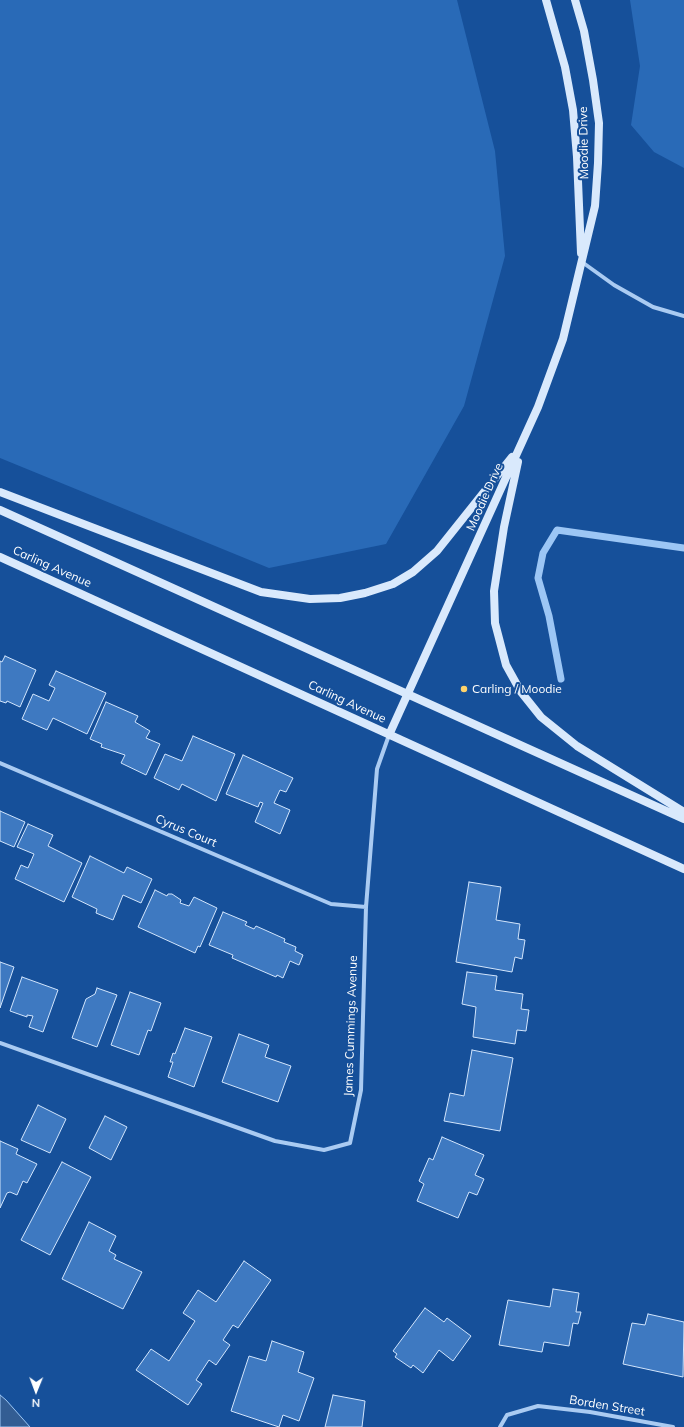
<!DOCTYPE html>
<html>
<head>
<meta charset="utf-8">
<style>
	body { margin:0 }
	#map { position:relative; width:684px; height:1427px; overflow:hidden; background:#16509a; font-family:Mulish,sans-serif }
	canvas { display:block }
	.north { position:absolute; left:16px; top:1371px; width:40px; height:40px; -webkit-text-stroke:3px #16509a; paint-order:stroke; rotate:181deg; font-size:11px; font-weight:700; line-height:16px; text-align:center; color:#fff }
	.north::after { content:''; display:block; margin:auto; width:14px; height:18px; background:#fff; clip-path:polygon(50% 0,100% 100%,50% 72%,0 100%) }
</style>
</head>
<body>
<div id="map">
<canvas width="684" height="1427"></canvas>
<div class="north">N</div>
</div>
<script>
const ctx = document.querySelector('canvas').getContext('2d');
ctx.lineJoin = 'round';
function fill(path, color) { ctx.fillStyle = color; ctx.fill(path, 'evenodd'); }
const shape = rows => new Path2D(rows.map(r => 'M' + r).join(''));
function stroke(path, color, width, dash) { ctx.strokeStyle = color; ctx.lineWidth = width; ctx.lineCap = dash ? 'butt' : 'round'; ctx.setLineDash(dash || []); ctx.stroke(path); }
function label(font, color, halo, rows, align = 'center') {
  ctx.font = font + ' Mulish,sans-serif'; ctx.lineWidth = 4; ctx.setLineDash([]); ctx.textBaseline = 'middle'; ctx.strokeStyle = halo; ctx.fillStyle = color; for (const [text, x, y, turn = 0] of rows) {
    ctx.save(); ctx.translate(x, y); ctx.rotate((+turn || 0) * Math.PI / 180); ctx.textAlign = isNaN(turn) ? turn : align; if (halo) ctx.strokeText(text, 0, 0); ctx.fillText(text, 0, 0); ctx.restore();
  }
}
fill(shape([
	[0,0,457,0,495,151,505,256,464,406,386,544,269,568,0,458],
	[630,0,684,0,684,168,654,152,631,125,640,66]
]), '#296ab7');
const water = shape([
	[0,1395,6,1400,30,1427,0,1427,0,1395]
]);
fill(water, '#335d93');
stroke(water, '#9cc6f5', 1);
stroke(shape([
	[561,679,549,616,538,578,543,553,557,530,684,548]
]), '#9cc6f5', 7);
const building = shape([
	[5,656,36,670,20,707,7,701,6,703,0,701,0,661,2,662,5,656],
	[56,671,106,693,87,734,53,718,47,730,22,719,33,694,49,701,55,688,49,685,56,671],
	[106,702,138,716,135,722,150,731,146,738,160,744,146,775,121,763,125,755,101,747,102,744,90,739,106,702],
	[193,736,235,754,216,801,182,784,179,790,154,778,165,754,182,761,193,736],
	[243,755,293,778,286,792,280,790,274,803,290,810,280,834,255,822,263,803,260,802,258,807,226,794,243,755],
	[0,811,25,822,14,847,0,841,0,811],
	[28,824,53,835,48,846,82,863,64,902,15,879,21,865,28,868,34,854,17,847,28,824],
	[90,856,124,873,127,867,152,879,141,903,123,895,113,920,96,913,97,909,72,897,90,856],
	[469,882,501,887,496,920,520,924,518,939,525,940,522,959,515,957,512,972,456,962,469,882],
	[155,890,167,896,168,894,172,894,181,900,180,903,189,906,194,897,217,908,200,947,198,946,195,953,138,927,155,890],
	[223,912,247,922,245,925,254,929,256,926,285,939,284,942,296,947,295,951,303,955,299,965,290,961,283,978,277,975,276,977,232,958,233,955,209,945,223,912],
	[0,962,14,967,0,1008,0,962],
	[467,972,497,976,495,990,523,994,521,1009,529,1010,526,1031,517,1030,515,1044,473,1037,476,1007,462,1004,467,972],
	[22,977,58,990,43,1032,29,1027,33,1016,27,1015,27,1017,10,1011,22,977],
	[97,988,117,995,97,1047,72,1038,86,999,95,994,97,988],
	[130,992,161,1003,151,1031,148,1030,139,1055,111,1045,130,992],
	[185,1028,212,1037,194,1087,168,1077,173,1062,170,1062,173,1053,175,1054,185,1028],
	[239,1034,269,1045,265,1057,291,1066,278,1102,222,1082,239,1034],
	[472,1050,513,1058,500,1131,444,1121,450,1093,464,1096,472,1050],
	[38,1105,66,1119,50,1153,21,1140,38,1105],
	[105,1116,127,1127,111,1160,89,1148,105,1116],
	[442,1137,484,1155,475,1175,484,1179,477,1195,469,1192,458,1218,417,1201,424,1184,419,1181,429,1158,433,1160,442,1137],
	[0,1141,18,1149,16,1154,37,1164,27,1183,23,1181,17,1195,10,1192,7,1193,0,1208,0,1141],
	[62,1162,91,1177,50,1255,21,1240,62,1162],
	[89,1222,116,1236,109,1251,116,1255,114,1259,142,1272,123,1309,62,1279,89,1222],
	[244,1261,271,1280,238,1328,233,1325,223,1340,230,1345,216,1365,209,1360,196,1380,202,1384,188,1405,136,1370,151,1349,169,1361,195,1321,183,1313,198,1290,216,1302,244,1261],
	[553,1289,579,1293,576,1312,581,1312,578,1324,573,1323,569,1346,544,1342,542,1352,499,1345,508,1300,550,1307,553,1289],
	[425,1308,444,1322,447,1318,471,1336,453,1361,439,1350,423,1373,413,1365,411,1368,395,1357,397,1354,393,1351,425,1308],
	[648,1314,684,1322,683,1377,623,1364,632,1323,645,1325,648,1314],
	[272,1341,304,1352,298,1372,314,1378,299,1421,283,1415,279,1427,231,1411,249,1356,266,1361,272,1341],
	[333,1395,365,1401,362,1427,325,1427,333,1395]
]);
fill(building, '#3e79c1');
stroke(building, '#d2e5fc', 1);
stroke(shape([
	[582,262,614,285,653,307,684,316],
	[0,763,331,904,366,907],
	[0,1043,275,1141,324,1150,350,1143,361,1090,366,907,377,769,389,735],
	[500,1427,507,1415,538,1406,590,1412,673,1427]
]), '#aacbf2', 4);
stroke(shape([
	[546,0,565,67,573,110,577,157,581,253],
	[518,462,504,527,494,591,495,623,506,665,521,692,541,717,577,746,684,812],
	[0,492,261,592,310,599,340,598,365,593,393,584,413,572,437,551,512,457],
	[0,510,684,819],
	[0,557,684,869],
	[389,735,538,407,563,339,595,206,598,163,599,123,593,80,584,31,575,0]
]), '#d9e9fc', 8);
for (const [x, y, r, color] of [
	[464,689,4,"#ffd36b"]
]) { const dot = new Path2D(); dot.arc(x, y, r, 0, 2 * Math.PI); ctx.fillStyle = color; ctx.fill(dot); stroke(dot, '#16509a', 1.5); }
label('12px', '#fff', '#16509a', [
	["Moodie Drive",584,143,-91],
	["Moodie Drive",485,497,-66],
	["Carling Avenue",52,567,24],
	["Carling Avenue",347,702,25],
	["Cyrus Court",186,831,23],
	["James Cummings Avenue",351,1026,-88],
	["Borden Street",607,1406,9]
]);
label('12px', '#fff', '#16509a', [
	["Carling / Moodie",472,689]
], 'left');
</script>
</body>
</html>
